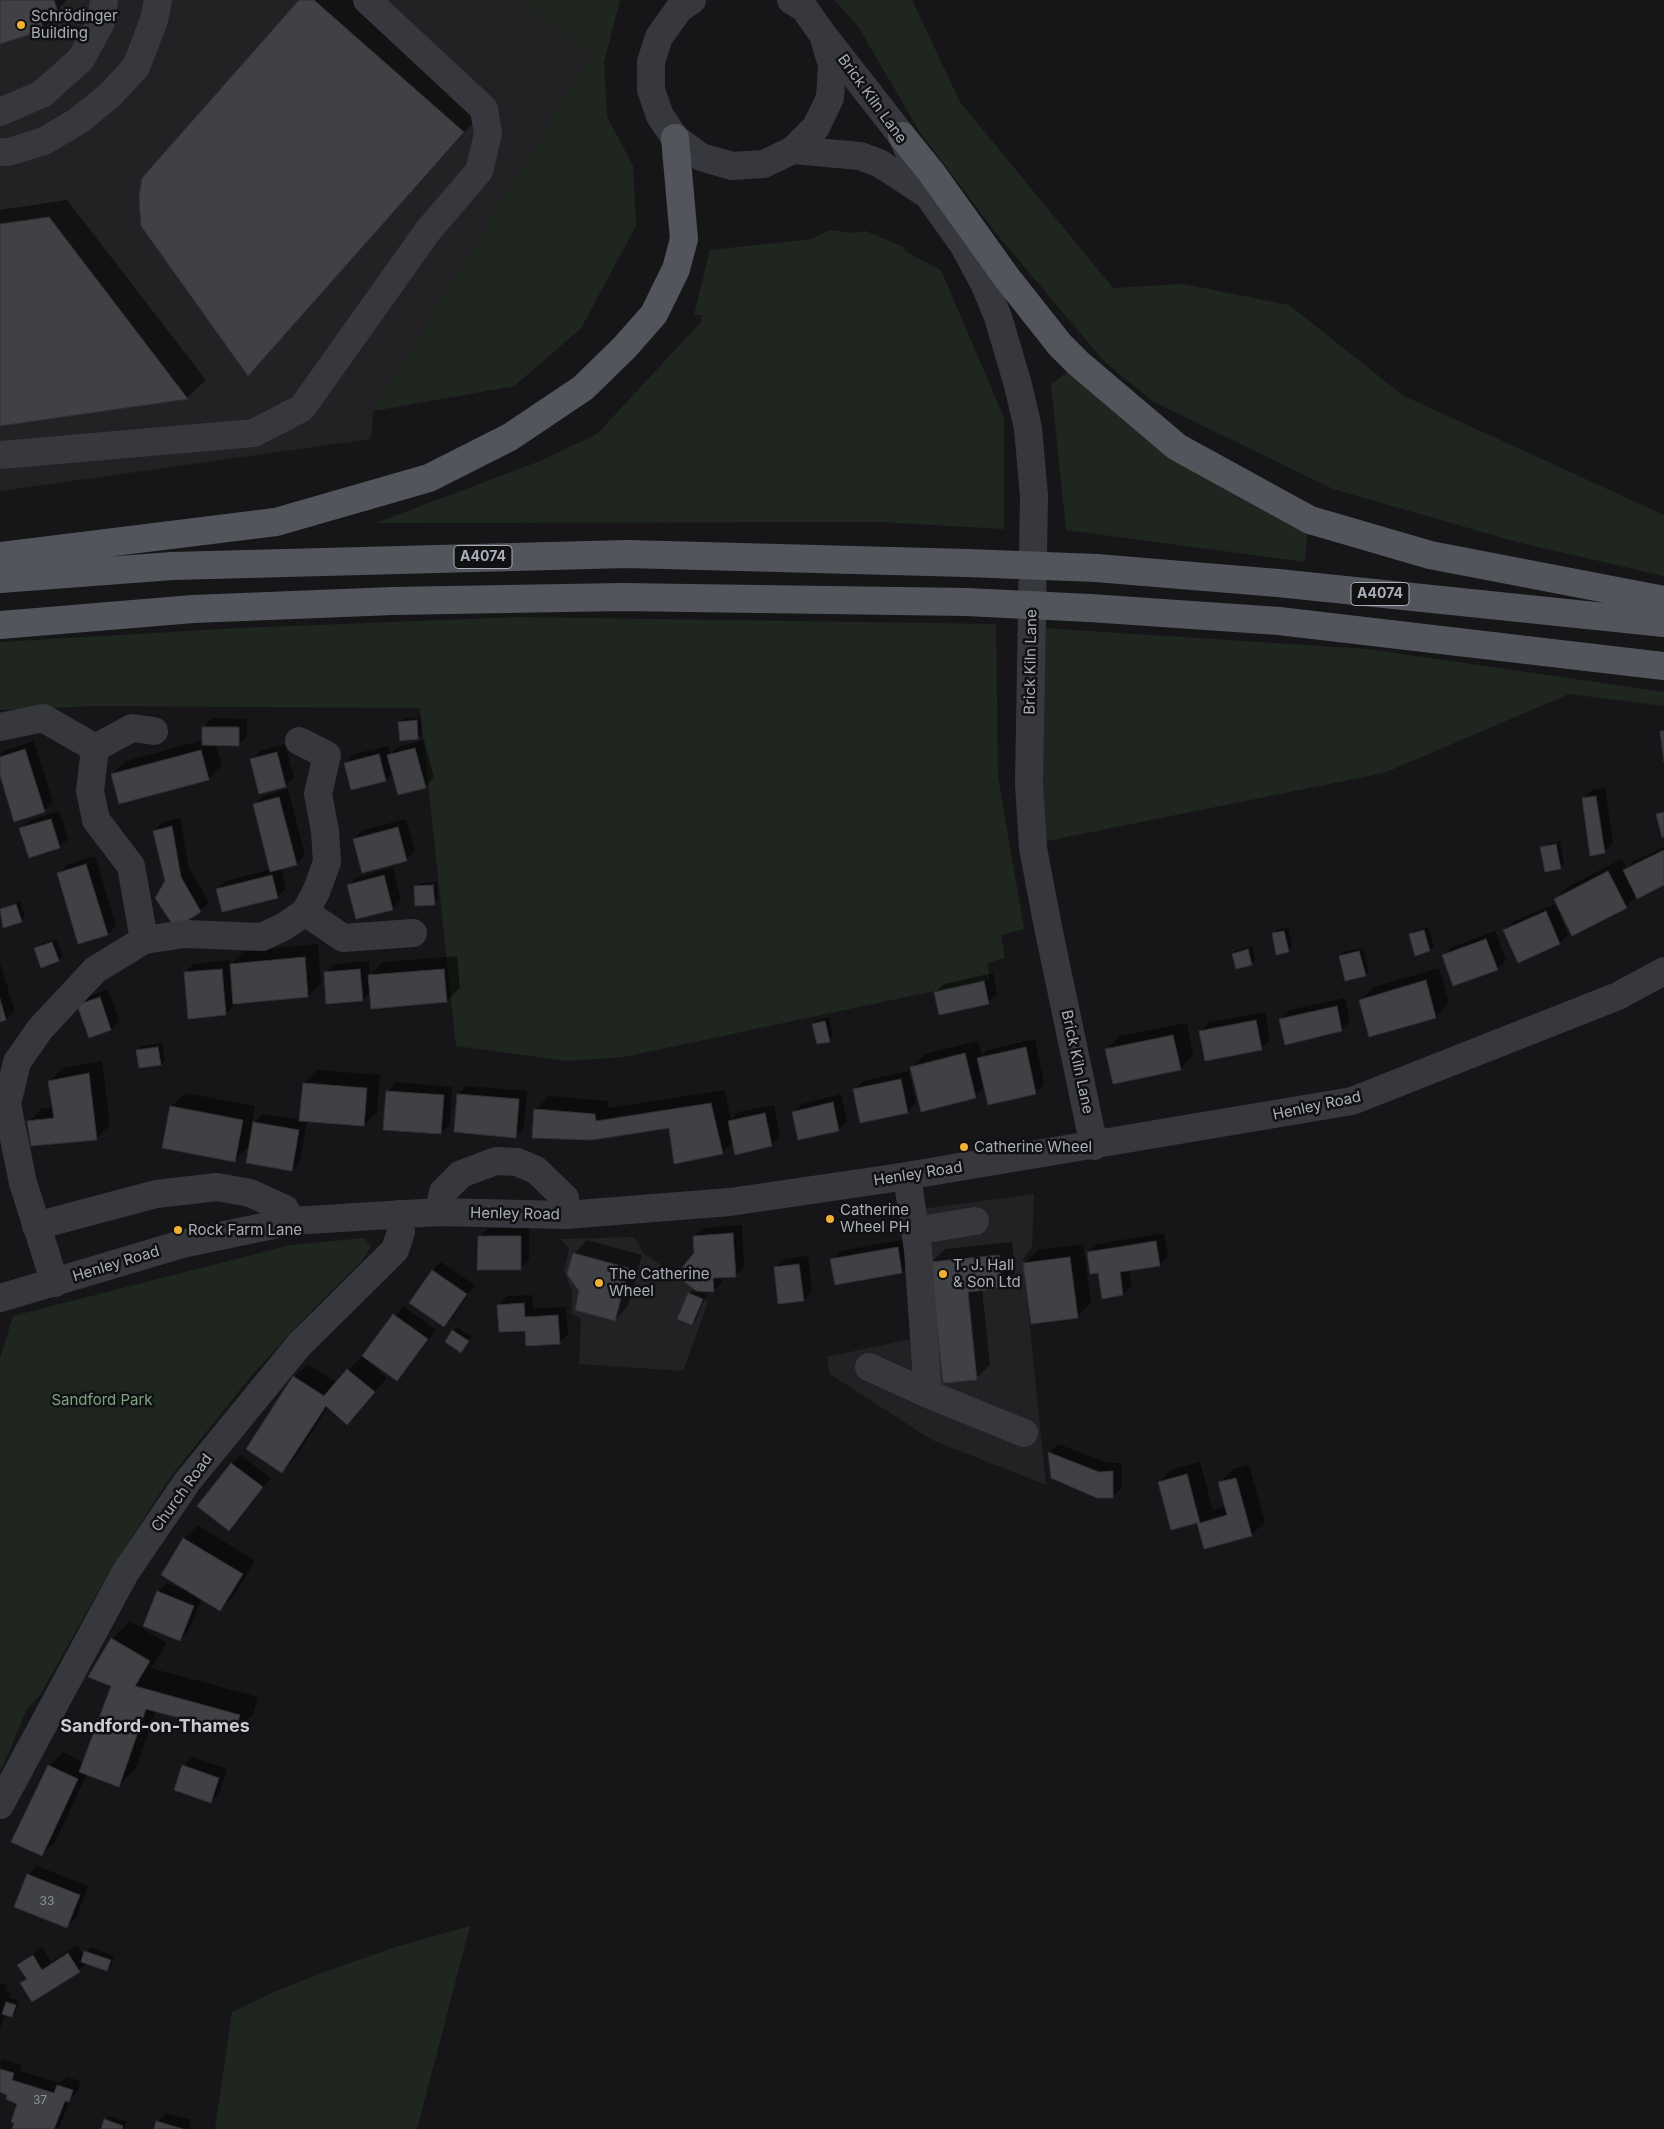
<!DOCTYPE html>
<html>
<head>
<meta charset="utf-8">
<style>
	body { margin:0 }
	canvas { display:block; background:#161618 }
</style>
</head>
<body>
<canvas width="1664" height="2129"></canvas>
<script>
const ctx = document.querySelector('canvas').getContext('2d');
ctx.lineJoin = 'round';
function fill(path, color) { ctx.fillStyle = color; ctx.fill(path, 'evenodd'); }
const shape = rows => new Path2D(rows.map(r => 'M' + r).join(''));
function stroke(path, color, width, dash) { ctx.strokeStyle = color; ctx.lineWidth = width; ctx.lineCap = dash ? 'butt' : 'round'; ctx.setLineDash(dash || []); ctx.stroke(path); }
function label(font, color, halo, rows, align = 'center') {
  ctx.font = font + ' Inter,sans-serif'; ctx.lineWidth = 5; ctx.setLineDash([]); ctx.textBaseline = 'middle'; ctx.strokeStyle = halo; ctx.fillStyle = color; for (const [text, x, y, turn = 0] of rows) {
    ctx.save(); ctx.translate(x, y); ctx.rotate((+turn || 0) * Math.PI / 180); ctx.textAlign = isNaN(turn) ? turn : align; if (halo) ctx.strokeText(text, 0, 0); ctx.fillText(text, 0, 0); ctx.restore();
  }
}
fill(shape([
	[0,0,620,0,604,62,607,117,633,166,636,226,581,328,514,386,373,411,371,439,0,491],
	[1034,1194,1032,1247,1023,1259,1046,1485,932,1440,830,1374,827,1357,920,1337,899,1212],
	[634,1237,644,1254,676,1275,708,1302,683,1371,579,1364,581,1318,572,1314,572,1291,564,1271,569,1249,561,1239]
]), '#222225');
fill(shape([
	[517,0,620,0,604,62,607,117,633,166,636,226,581,328,514,386,373,411,591,55],
	[834,0,912,0,960,102,1113,288,1183,284,1289,305,1404,396,1664,515,1664,576,1517,542,1333,489,1152,401,1103,360,1000,238,919,131,858,26],
	[830,230,855,233,866,231,903,247,906,252,941,270,1004,418,1004,529,880,522,376,523,540,461,597,434,701,322,702,315,694,315,710,250,812,239],
	[1069,371,1308,526,1305,562,1066,530,1051,384],
	[519,617,996,624,998,776,1024,929,1001,935,1005,958,987,963,990,979,624,1057,568,1061,456,1046,420,708,95,706,0,710,0,642,240,628],
	[1042,628,1368,649,1664,692,1664,706,1569,694,1384,773,1042,842],
	[364,1238,371,1246,362,1261,307,1315,251,1376,171,1476,109,1572,40,1695,27,1709,0,1772,0,1358,13,1316,291,1245],
	[470,1926,417,2129,215,2129,232,2012,276,1991,338,1967,402,1945]
]), '#1e261f');
fill(shape([
	[0,0,67,0,60,7,61,11,43,29,0,43],
	[301,0,352,0,481,114,248,374],
	[67,200,206,380,188,397,0,425,0,210],
	[420,717,422,734,418,738,400,722,404,718],
	[212,718,247,719,247,736,238,745,216,744,222,765,208,779,112,774,126,761,203,740,204,727],
	[424,740,434,778,425,787,393,772,386,780,352,788,345,763,354,754,388,746,390,754,398,747],
	[34,741,53,802,44,811,0,771,0,755,5,750],
	[285,744,294,778,285,786,252,760,260,751],
	[1605,788,1613,843,1604,852,1583,799,1592,790],
	[288,789,305,855,296,864,281,868,286,888,278,897,218,889,226,881,271,869,254,805,263,796],
	[59,811,68,839,59,847,21,828,30,820],
	[180,818,189,868,209,902,200,911,167,881,154,831,163,822],
	[406,819,415,851,406,860,354,839,363,830],
	[1560,841,1564,864,1560,868,1542,848,1546,844],
	[1664,847,1664,884,1637,895,1626,907,1555,899,1569,886,1622,859,1627,869,1633,862],
	[95,856,116,925,108,934,58,874,67,865],
	[393,867,401,900,392,909,349,885,357,877],
	[437,882,438,900,434,904,416,887,420,883],
	[20,901,25,917,21,921,4,927,0,909],
	[1555,904,1568,934,1560,943,1518,961,1505,930,1514,921],
	[1288,927,1292,947,1288,951,1273,934,1277,930],
	[1428,927,1434,946,1430,950,1410,935,1414,931],
	[1495,931,1506,960,1497,969,1444,955,1452,947],
	[56,939,63,956,59,960,42,966,36,949,40,945],
	[318,944,321,983,308,996,234,1003,234,1005,226,1014,185,972,194,964,230,960,231,964,244,951],
	[1252,946,1255,960,1251,964,1233,954,1237,950],
	[1363,948,1369,971,1365,975,1340,956,1344,952],
	[457,956,460,988,446,1001,371,992,362,1000,325,973,334,964,369,961,370,975,383,962],
	[0,963,15,1011,6,1019,0,1021],
	[1439,968,1449,1003,1436,1016,1360,1001,1374,987],
	[993,973,997,994,988,1002,935,993,944,984],
	[108,989,119,1020,111,1029,79,1005,87,997],
	[1345,998,1350,1021,1341,1030,1280,1019,1289,1010],
	[1265,1012,1270,1040,1261,1048,1201,1031,1209,1022],
	[829,1017,833,1036,829,1040,813,1024,817,1020],
	[1187,1023,1193,1055,1180,1069,1107,1050,1120,1036],
	[1035,1039,1044,1084,1036,1093,985,1086,975,1097,911,1068,925,1054,978,1041,982,1056,988,1050],
	[162,1043,165,1060,161,1064,140,1067,137,1050,141,1046],
	[102,1061,110,1125,96,1138,29,1122,42,1108,53,1107,49,1081,63,1068],
	[317,1070,380,1075,377,1112,364,1125,307,1121,300,1161,292,1170,250,1145,234,1161,172,1106,185,1093,255,1106,252,1125,263,1114,301,1120,304,1083],
	[909,1071,916,1103,907,1112,854,1089,863,1081],
	[396,1082,452,1087,450,1124,441,1133,388,1091],
	[467,1086,527,1091,524,1128,515,1136,458,1094],
	[725,1090,731,1120,738,1112,774,1105,780,1136,771,1145,734,1141,722,1153,670,1127,592,1139,535,1110,549,1096,608,1101,609,1108],
	[841,1094,847,1121,839,1130,793,1112,802,1104],
	[742,1225,744,1267,735,1276,722,1277,722,1282,713,1291,695,1290,706,1295,696,1320,692,1324,689,1294,694,1288,694,1236,703,1228],
	[488,1228,529,1228,529,1260,520,1269,479,1237],
	[1164,1233,1168,1256,1159,1265,1129,1270,1132,1285,1123,1294,1099,1271,1088,1253,1097,1244],
	[906,1239,910,1263,902,1272,832,1260,840,1251],
	[587,1240,642,1255,628,1306,615,1320,581,1291,574,1254],
	[1012,1242,1015,1273,1002,1286,982,1289,990,1365,976,1378,932,1262,945,1249],
	[1083,1244,1091,1303,1077,1316,1025,1263,1038,1250],
	[808,1256,812,1291,803,1300,775,1268,784,1259],
	[441,1262,475,1285,453,1317,444,1326,411,1303,433,1270],
	[532,1295,533,1308,566,1307,568,1334,559,1343,526,1330,499,1305,507,1296],
	[403,1306,436,1330,397,1379,364,1355],
	[457,1327,472,1337,461,1352,453,1331],
	[362,1356,387,1378,347,1423,328,1407,295,1458,282,1471,294,1377,308,1364,337,1383],
	[1058,1444,1108,1463,1122,1463,1122,1488,1113,1496,1053,1477,1050,1452],
	[240,1455,271,1478,229,1529,232,1464],
	[1200,1462,1213,1510,1226,1506,1220,1483,1233,1469,1249,1465,1265,1522,1251,1535,1205,1548,1198,1522,1159,1482,1173,1469],
	[198,1525,255,1561,233,1596,220,1610,202,1598,189,1630,180,1639,158,1592,167,1583,187,1591,163,1574,184,1539],
	[130,1621,167,1643,151,1668,258,1697,253,1714,235,1732,156,1711,136,1768,118,1786,87,1774,55,1842,41,1855,49,1766,63,1752,84,1763,113,1685,112,1639],
	[192,1757,227,1769,220,1792,211,1801,183,1766],
	[37,1866,88,1886,76,1918,67,1927,28,1875],
	[77,1945,84,1956,90,1947,114,1956,111,1966,107,1970,87,1963,79,1971,33,2001,22,1983,27,1978,19,1965,42,1947,51,1962],
	[0,1983,7,1985,5,1991,11,1993,9,1998,19,2001,16,2012,12,2016,5,2014,0,2029],
	[3,2059,22,2065,20,2071,60,2083,67,2077,81,2081,77,2092,70,2099,59,2129,13,2129,18,2103,9,2094,0,2091,0,2063],
	[166,2113,191,2120,189,2129,156,2129,158,2122],
	[109,2116,126,2122,124,2129,102,2129]
]), '#0007');
const building = shape([
	[0,0,54,0,58,12,40,20,44,30,0,44,0,0],
	[299,0,314,0,464,132,248,376,141,226,139,197,142,178,299,0],
	[49,217,188,399,0,426,0,224,49,217],
	[417,720,418,739,400,741,398,722,417,720],
	[202,727,239,727,239,746,202,745,202,727],
	[1660,731,1664,731,1664,762,1660,731],
	[415,748,426,788,398,795,387,755,415,748],
	[25,749,45,812,14,822,0,775,0,757,25,749],
	[201,750,209,780,119,804,111,774,201,750],
	[277,752,286,787,259,794,250,759,277,752],
	[379,754,386,781,351,790,344,763,379,754],
	[1596,796,1605,853,1590,856,1582,798,1596,796],
	[279,797,297,865,270,872,253,804,279,797],
	[1664,812,1664,837,1662,837,1656,814,1664,812],
	[51,819,60,848,29,858,19,828,51,819],
	[172,826,181,877,201,912,175,928,155,898,165,881,153,831,172,826],
	[398,827,407,861,362,873,353,839,398,827],
	[1556,844,1561,869,1545,872,1540,847,1556,844],
	[1664,850,1664,885,1637,899,1623,870,1664,850],
	[86,864,108,935,78,944,57,873,86,864],
	[1608,871,1627,908,1572,936,1554,899,1608,871],
	[272,875,278,898,222,912,216,889,272,875],
	[384,875,393,910,356,919,347,885,384,875],
	[433,885,435,905,415,906,414,886,433,885],
	[16,904,22,922,3,928,0,909,16,904],
	[1546,911,1560,944,1518,963,1503,930,1546,911],
	[1424,930,1430,951,1415,956,1409,934,1424,930],
	[1284,931,1289,952,1276,955,1272,933,1284,931],
	[1486,939,1498,970,1453,986,1442,955,1486,939],
	[52,942,59,961,41,968,34,948,52,942],
	[1248,949,1252,965,1236,969,1232,954,1248,949],
	[1359,951,1366,976,1345,981,1339,956,1359,951],
	[305,957,308,997,233,1004,230,964,305,957],
	[222,969,226,1015,188,1019,184,972,222,969],
	[360,969,363,1001,326,1004,324,972,360,969],
	[444,969,447,1002,371,1009,368,975,444,969],
	[1426,980,1436,1018,1369,1037,1359,1000,1426,980],
	[984,981,989,1004,939,1015,934,992,984,981],
	[100,997,111,1030,89,1038,77,1005,100,997],
	[0,999,6,1020,0,1022,0,999],
	[1337,1006,1342,1031,1285,1045,1279,1019,1337,1006],
	[1256,1020,1262,1050,1205,1061,1199,1031,1256,1020],
	[825,1021,830,1042,817,1044,812,1024,825,1021],
	[1173,1035,1181,1070,1113,1084,1105,1049,1173,1035],
	[158,1047,161,1065,139,1068,136,1050,158,1047],
	[1026,1047,1036,1094,988,1105,977,1058,1026,1047],
	[965,1053,976,1098,921,1112,910,1067,965,1053],
	[89,1073,97,1140,31,1146,27,1121,54,1118,48,1081,89,1073],
	[901,1079,908,1113,860,1123,853,1089,901,1079],
	[303,1083,367,1088,364,1126,299,1121,303,1083],
	[386,1091,444,1095,441,1134,383,1130,386,1091],
	[457,1094,519,1099,516,1138,454,1132,457,1094],
	[833,1102,839,1131,798,1140,792,1112,833,1102],
	[711,1103,723,1154,674,1164,669,1128,592,1140,532,1138,534,1109,595,1114,596,1121,711,1103],
	[170,1106,243,1120,235,1162,162,1148,170,1106],
	[765,1113,772,1146,735,1155,728,1121,765,1113],
	[253,1122,299,1130,292,1171,246,1163,253,1122],
	[733,1233,736,1277,713,1278,714,1292,696,1291,676,1275,694,1253,693,1236,733,1233],
	[478,1236,521,1236,521,1270,477,1270,478,1236],
	[1156,1241,1160,1266,1120,1272,1123,1295,1102,1299,1098,1273,1090,1274,1087,1252,1156,1241],
	[898,1247,902,1273,835,1285,830,1259,898,1247],
	[573,1253,629,1268,615,1321,575,1310,579,1291,567,1274,573,1253],
	[999,1255,1002,1288,968,1292,977,1380,943,1383,930,1262,999,1255],
	[1070,1257,1078,1318,1031,1324,1023,1263,1070,1257],
	[799,1264,804,1301,778,1304,774,1267,799,1264],
	[432,1270,467,1294,444,1327,409,1303,432,1270],
	[688,1293,703,1299,692,1325,677,1319,688,1293],
	[524,1303,525,1317,558,1315,560,1344,526,1346,525,1331,499,1332,497,1305,524,1303],
	[393,1314,428,1339,397,1381,362,1356,393,1314],
	[452,1330,469,1341,461,1353,445,1342,452,1330],
	[347,1369,375,1392,347,1425,326,1406,282,1473,246,1449,293,1376,324,1396,347,1369],
	[1048,1452,1099,1472,1113,1471,1113,1498,1097,1498,1051,1478,1048,1452],
	[231,1463,263,1487,229,1531,197,1506,231,1463],
	[1187,1474,1200,1523,1227,1515,1218,1482,1236,1478,1252,1536,1204,1549,1197,1523,1171,1530,1158,1482,1187,1474],
	[183,1538,243,1574,220,1611,161,1575,183,1538],
	[157,1591,194,1606,180,1641,143,1626,157,1591],
	[111,1638,150,1661,135,1686,240,1715,235,1733,146,1709,119,1787,79,1772,111,1686,88,1677,111,1638],
	[48,1765,78,1779,42,1856,11,1842,48,1765],
	[182,1765,219,1778,211,1803,174,1790,182,1765],
	[27,1874,80,1895,67,1928,14,1907,27,1874],
	[84,1951,111,1960,107,1971,81,1962,84,1951],
	[68,1953,80,1972,32,2002,20,1983,27,1979,17,1965,33,1955,42,1970,68,1953],
	[6,2002,16,2005,12,2017,2,2014,6,2002],
	[0,2069,14,2073,12,2080,54,2093,57,2085,73,2090,69,2102,65,2101,54,2129,12,2129,14,2123,11,2122,17,2104,6,2099,7,2095,0,2092,0,2069],
	[104,2119,123,2126,122,2129,101,2129,104,2119],
	[156,2121,183,2129,154,2129,156,2121]
]);
fill(building, '#404145');
stroke(building, '#303034', 1);
stroke(shape([
	[692,0,679,9,659,37,651,62,651,90,660,116,675,138,701,157,732,166,764,164,793,150,816,127,830,98,832,65,823,35,804,8,791,0],
	[823,35,902,136,928,195,964,246,984,283,998,317,1018,385,1028,428,1034,496,1029,784,1033,848,1048,927,1094,1146],
	[0,112,42,94,81,59,101,22,104,0],
	[793,150,860,156,879,163,928,195],
	[0,152,9,152,44,141,78,121,109,96,136,67,154,20,158,0],
	[0,455,254,433,302,408,427,232,479,171,488,134,484,109,367,0],
	[0,727,43,718,95,748,90,791,96,820,131,866,144,940],
	[95,748,132,728,154,731],
	[305,912,343,938,413,933],
	[907,1176,918,1250,928,1394],
	[439,1212,443,1192,461,1174,496,1161,517,1162,536,1170,565,1198,565,1215],
	[36,1226,156,1194,217,1187,250,1193,285,1209,292,1221],
	[915,1231,975,1221],
	[55,1283,23,1183,7,1104,17,1062,40,1029,95,970,144,940,185,934,262,937,285,926,305,912,316,892,327,862,325,831,318,794,327,755,299,741],
	[0,1298,182,1244,292,1221,439,1212,565,1215,730,1202,894,1178,1352,1101,1618,996,1664,971],
	[869,1367,928,1394,1024,1433],
	[0,1805,125,1573,187,1482,299,1345,395,1250,401,1232,399,1214]
]), '#37383d', 28);
stroke(shape([
	[902,136,931,172,1007,278,1060,345,1078,363,1177,447,1310,520,1430,555,1664,600],
	[0,556,276,522,429,478,510,437,583,388,625,347,654,314,676,269,684,239,675,138],
	[1096,568,1278,583,1664,623],
	[0,579,172,566,627,554,967,563],
	[1090,608,1279,621,1664,666],
	[0,625,193,609,393,601,621,597,966,602]
]), '#53555c', 28);
stroke(shape([
	[967,563,1096,568],
	[966,602,1090,608]
]), '#53555c', 28);
for (const [x, y, r, color] of [
	[21,25,5,"#f2b134"],
	[964,1147,5,"#f2b134"],
	[830,1219,5,"#f2b134"],
	[178,1230,5,"#f2b134"],
	[943,1274,5,"#f2b134"],
	[599,1283,5,"#f2b134"]
]) { const dot = new Path2D(); dot.arc(x, y, r, 0, 2 * Math.PI); ctx.fillStyle = color; ctx.fill(dot); stroke(dot, '#111113', 2); }
label('12px', '#8e929b', null, [
	["33",47,1901],
	["37",40,2100]
]);
for (const [x, y, w] of [
	[483,557,58],
	[1380,594,58]
]) { const box = new Path2D(); box.roundRect(x - w / 2, y - 11.5, w, 23, 4); ctx.fillStyle = '#111113'; ctx.fill(box); stroke(box, '#a8adb8', 1); }
label('bold 14px', '#a8adb8', null, [
	["A4074",483,557],
	["A4074",1380,594]
]);
label('15px', '#a8adb8', '#111113', [
	["Schrödinger",31,16],
	["Building",31,33],
	["Catherine Wheel",974,1147],
	["Catherine",840,1210],
	["Wheel PH",840,1227],
	["Rock Farm Lane",188,1230],
	["T. J. Hall",953,1265],
	["& Son Ltd",953,1282],
	["The Catherine",609,1274],
	["Wheel",609,1291]
], 'left');
label('15px', '#a8adb8', '#111113', [
	["Brick Kiln Lane",872,99,54],
	["Brick Kiln Lane",1031,662,-89],
	["Brick Kiln Lane",1077,1062,78],
	["Henley Road",1317,1106,-12],
	["Henley Road",918,1174,-9],
	["Henley Road",515,1214,1],
	["Henley Road",116,1264,-17],
	["Church Road",182,1493,-54]
]);
label('15px', '#7fa381', '#111113', [
	["Sandford Park",102,1400]
]);
label('bold 18px', '#c9ccd4', '#111113', [
	["Sandford-on-Thames",155,1727]
]);
</script>
</body>
</html>
